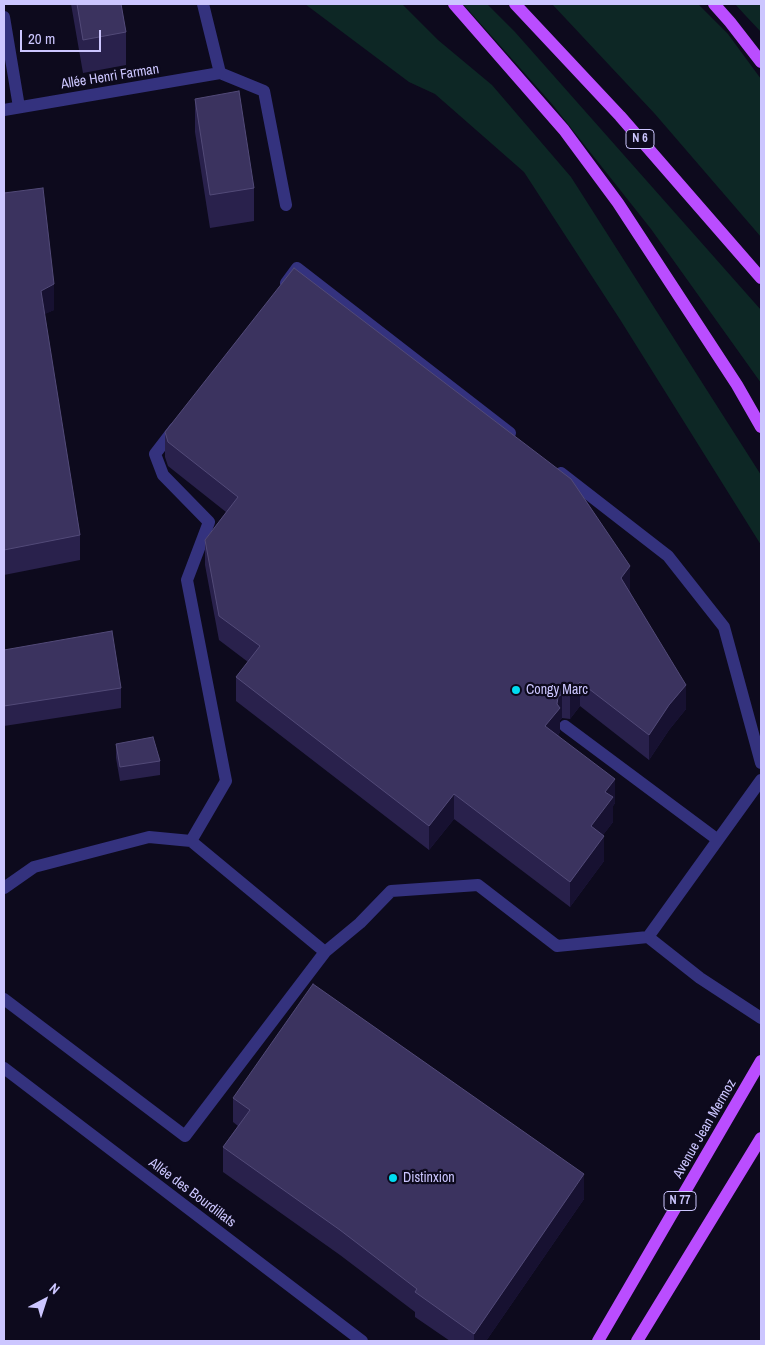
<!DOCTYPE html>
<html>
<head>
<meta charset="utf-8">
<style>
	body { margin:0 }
	#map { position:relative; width:765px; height:1345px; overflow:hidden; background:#0d0a1d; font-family:"Archivo Narrow",sans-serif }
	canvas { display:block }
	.frame { position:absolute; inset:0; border:5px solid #ccc6ff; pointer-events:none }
	.north { position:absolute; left:20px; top:1275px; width:50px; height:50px; -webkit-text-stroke:4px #0d0a1d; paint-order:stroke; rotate:40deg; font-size:14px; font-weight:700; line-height:20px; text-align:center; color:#ccc6ff }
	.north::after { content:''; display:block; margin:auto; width:18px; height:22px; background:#ccc6ff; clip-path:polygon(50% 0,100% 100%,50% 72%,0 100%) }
	.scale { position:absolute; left:20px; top:30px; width:81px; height:22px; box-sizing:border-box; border:2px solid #ccc6ff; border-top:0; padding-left:6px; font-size:15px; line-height:18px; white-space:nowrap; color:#ccc6ff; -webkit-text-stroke:4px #0d0a1d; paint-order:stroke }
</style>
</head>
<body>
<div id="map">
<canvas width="765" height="1345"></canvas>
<div class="frame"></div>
<div class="north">N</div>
<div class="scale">20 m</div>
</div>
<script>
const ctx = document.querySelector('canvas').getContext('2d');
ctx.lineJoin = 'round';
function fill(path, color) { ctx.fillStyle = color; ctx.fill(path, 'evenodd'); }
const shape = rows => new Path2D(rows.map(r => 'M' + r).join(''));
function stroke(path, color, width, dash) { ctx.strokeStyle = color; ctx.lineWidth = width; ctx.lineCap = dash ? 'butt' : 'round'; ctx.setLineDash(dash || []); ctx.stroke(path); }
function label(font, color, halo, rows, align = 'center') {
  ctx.font = font + ' "Archivo Narrow",sans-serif'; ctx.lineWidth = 4.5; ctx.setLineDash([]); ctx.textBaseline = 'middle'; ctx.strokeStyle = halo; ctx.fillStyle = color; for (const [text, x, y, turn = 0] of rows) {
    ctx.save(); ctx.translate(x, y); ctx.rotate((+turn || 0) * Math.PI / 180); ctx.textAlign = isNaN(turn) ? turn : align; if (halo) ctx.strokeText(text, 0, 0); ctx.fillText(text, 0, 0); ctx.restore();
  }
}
fill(shape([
	[305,4,402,4,438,40,492,85,571,177,761,475,761,545,621,321,524,172,435,94,409,82],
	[463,4,487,4,515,32,761,310,761,383,651,229,552,104],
	[552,4,698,4,728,34,761,79,761,237,655,114],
	[735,4,761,4,761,32,745,15]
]), '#0d2725');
stroke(shape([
	[203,4,220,73,264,91,286,205],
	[4,17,19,107],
	[4,110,220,73],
	[286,283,297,268,510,433],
	[175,428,155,454,163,475,209,522,187,580,226,781,191,841],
	[561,473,668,556,724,627,761,763],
	[565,726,718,840],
	[4,888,34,867,149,837,191,841,325,952],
	[648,937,761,780],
	[4,999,185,1136,325,952,360,923,391,891,478,885,557,946,648,937,700,978,761,1018],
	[4,1068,362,1341]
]), '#34327e', 12);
stroke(shape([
	[454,4,564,130,618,203,737,385,761,427],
	[515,4,620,116,761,278],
	[714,4,730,22,761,62],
	[598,1341,761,1061],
	[637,1341,761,1138]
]), '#ba4dff', 12);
fill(shape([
	[71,4,121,4,126,32,126,65,83,73],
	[195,99,254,188,254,221,210,228,195,132],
	[4,193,54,310,44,314,80,535,80,560,4,575],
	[165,432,630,591,630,592,686,709,669,730,649,760,580,706,570,719,562,718,560,720,560,732,558,735,615,803,613,806,613,822,603,835,604,861,570,907,454,819,429,850,236,701,236,677,248,662,219,640,205,565,205,540,226,512,168,466,165,457],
	[4,650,121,688,121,708,4,726],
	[116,744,160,761,160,775,120,781,116,758],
	[233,1098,584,1199,486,1341,450,1341,415,1317,415,1312,340,1255,223,1172,223,1147,238,1126,233,1122]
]), '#29214c');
fill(shape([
	[54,284,54,310,41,316,41,291],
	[630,566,630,591,621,603,621,578],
	[580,682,580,706,570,719,570,695],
	[686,685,686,709,669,730,649,760,649,735,669,705],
	[562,694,562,718,560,720,560,732,545,751,545,726,557,704,558,697],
	[615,779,615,803,613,806,613,822,591,851,591,826,605,792],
	[454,794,454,819,429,850,429,826],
	[604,836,604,861,570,907,570,882],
	[584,1174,584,1199,486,1341,474,1341,474,1334]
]), '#171131');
const building = shape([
	[77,4,121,4,126,32,83,40,77,4],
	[239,91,254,188,210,195,195,99,239,91],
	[43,188,54,284,41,291,80,535,4,550,4,193,43,188],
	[294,268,571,479,630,566,621,578,686,685,669,705,649,735,580,682,570,695,562,694,558,697,557,704,560,708,545,726,615,779,605,792,613,797,591,826,604,836,570,882,454,794,429,826,236,677,260,646,219,616,205,540,238,497,168,442,165,432,294,268],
	[112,631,121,688,4,706,4,650,112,631],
	[153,737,160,761,120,767,116,744,153,737],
	[313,984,584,1174,474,1334,415,1292,417,1289,340,1230,223,1147,250,1110,233,1098,313,984]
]);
fill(building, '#3b335f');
stroke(building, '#524a78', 1);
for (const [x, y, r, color] of [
	[516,690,5,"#00dcf1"],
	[393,1178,5,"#00dcf1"]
]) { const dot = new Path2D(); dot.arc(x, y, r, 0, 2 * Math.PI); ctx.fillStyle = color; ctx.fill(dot); stroke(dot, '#0d0a1d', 2); }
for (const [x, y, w] of [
	[640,139,28],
	[680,1201,32]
]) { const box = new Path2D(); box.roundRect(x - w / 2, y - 9.5, w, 19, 4); ctx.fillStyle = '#0d0a1d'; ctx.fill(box); stroke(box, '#ccc6ff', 1); }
label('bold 12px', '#ccc6ff', null, [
	["N 6",640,139],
	["N 77",680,1201]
]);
label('14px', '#ccc6ff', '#0d0a1d', [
	["Allée Henri Farman",110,77,-9],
	["Avenue Jean Mermoz",705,1129,-60],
	["Allée des Bourdillats",192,1193,37]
]);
label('14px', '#ccc6ff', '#0d0a1d', [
	["Congy Marc",526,690],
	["Distinxion",403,1178]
], 'left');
</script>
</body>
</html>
